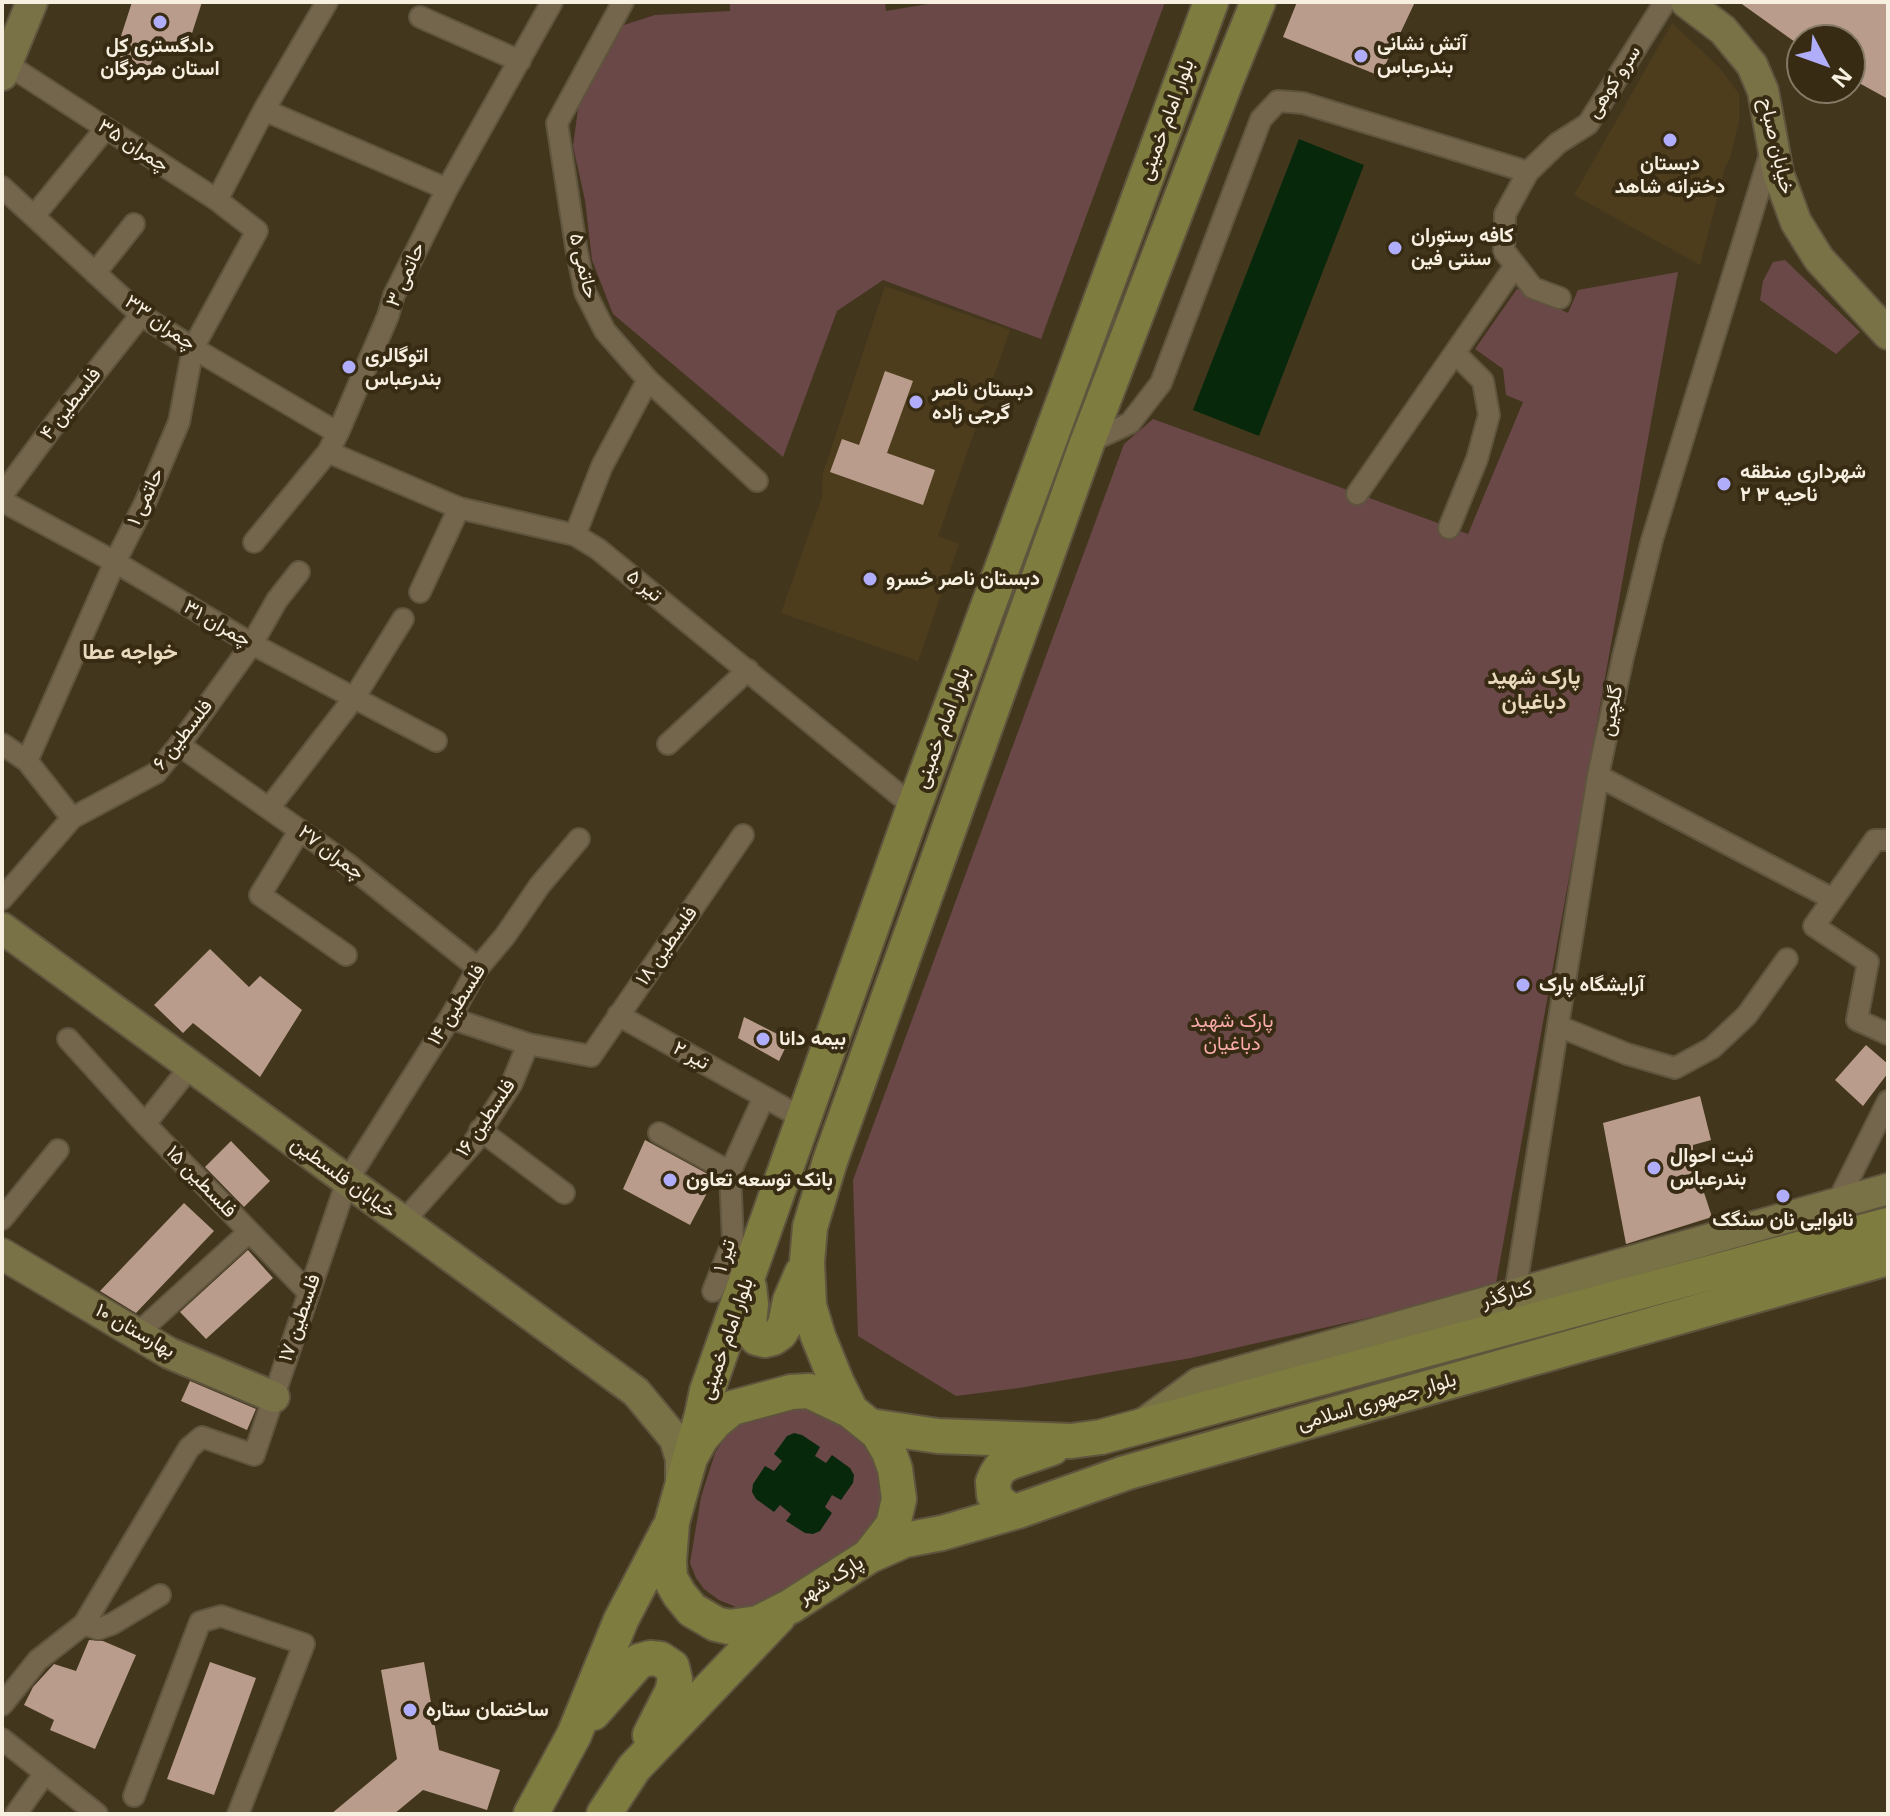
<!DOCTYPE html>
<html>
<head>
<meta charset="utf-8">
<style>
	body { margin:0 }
	#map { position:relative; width:1890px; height:1816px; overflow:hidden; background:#42361d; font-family:"Noto Sans",sans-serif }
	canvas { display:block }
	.frame { position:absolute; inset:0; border:4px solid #f7efe0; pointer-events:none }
	.north { position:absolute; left:1786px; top:24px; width:80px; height:80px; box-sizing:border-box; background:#382b13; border:2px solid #847965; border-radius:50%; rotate:131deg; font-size:22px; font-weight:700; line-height:32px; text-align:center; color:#f7efe0 }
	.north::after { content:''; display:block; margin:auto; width:28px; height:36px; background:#b0aefa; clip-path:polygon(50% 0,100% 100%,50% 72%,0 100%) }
</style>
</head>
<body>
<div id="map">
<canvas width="1890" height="1816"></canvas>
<div class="frame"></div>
<div class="north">N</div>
</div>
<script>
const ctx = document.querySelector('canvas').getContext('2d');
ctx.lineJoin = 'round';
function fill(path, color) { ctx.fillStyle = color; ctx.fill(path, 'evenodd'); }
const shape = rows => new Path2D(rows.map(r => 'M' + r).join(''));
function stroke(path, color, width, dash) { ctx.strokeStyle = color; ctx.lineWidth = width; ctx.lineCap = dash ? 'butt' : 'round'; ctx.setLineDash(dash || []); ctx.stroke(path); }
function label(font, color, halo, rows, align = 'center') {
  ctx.font = font + ' "Noto Sans",Vazirmatn,sans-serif'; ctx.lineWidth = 8; ctx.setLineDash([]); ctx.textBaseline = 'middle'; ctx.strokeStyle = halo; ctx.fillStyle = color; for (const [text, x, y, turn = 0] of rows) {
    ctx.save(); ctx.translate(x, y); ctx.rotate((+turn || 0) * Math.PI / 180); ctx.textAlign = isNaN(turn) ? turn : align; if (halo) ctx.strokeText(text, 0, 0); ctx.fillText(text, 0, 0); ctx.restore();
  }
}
fill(shape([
	[1672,23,1719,67,1739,94,1739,121,1730,159,1725,167,1700,265,1574,195],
	[885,286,1010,330,938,536,959,544,918,661,781,613,822,497,823,473]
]), '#4d3d1d');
fill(shape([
	[730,2,885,2,886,11,940,2,1165,2,1041,339,883,280,837,311,783,457,613,314,592,260,585,200,573,146,579,102,621,26,655,15,730,11],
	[1785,260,1860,332,1836,354,1760,300,1763,281,1773,262],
	[1678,272,1495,1289,1191,1358,1019,1388,956,1396,858,1336,853,1180,1124,444,1153,419,1468,534,1523,402,1506,395,1503,369,1475,349,1517,289,1568,313,1578,290],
	[807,1408,855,1431,872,1452,885,1490,879,1519,848,1554,795,1591,750,1608,736,1607,719,1600,704,1589,696,1578,690,1563,701,1497,715,1453,724,1439,733,1428,750,1417,763,1412]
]), '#6a4848');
fill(shape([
	[1299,139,1364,165,1259,436,1193,410],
	[794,1433,802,1435,820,1447,815,1456,826,1463,832,1455,850,1468,854,1475,853,1483,841,1500,832,1495,825,1507,832,1513,820,1531,813,1534,805,1533,786,1521,791,1514,780,1505,774,1512,756,1499,752,1492,753,1484,765,1466,774,1471,782,1461,774,1454,787,1436]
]), '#08280c');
fill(shape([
	[132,2,202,2,186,52,158,42,149,70,132,65,130,73,111,67],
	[1297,2,1415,2,1380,76,1283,37],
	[1739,2,1888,2,1888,99,1850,78,1850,40,1802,40,1802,47],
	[885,371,913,381,887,453,935,470,923,505,830,472,842,439,859,445],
	[210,949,249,987,260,976,302,1010,260,1077,193,1023,183,1033,154,1005],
	[744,1017,789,1040,779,1061,738,1038],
	[1866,1045,1888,1064,1888,1073,1863,1106,1835,1080],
	[1700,1096,1711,1140,1693,1145,1693,1159,1712,1217,1626,1244,1603,1123],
	[645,1140,715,1178,690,1225,623,1189],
	[231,1141,270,1181,244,1207,205,1167],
	[184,1203,214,1231,136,1313,100,1291],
	[248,1250,273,1278,206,1339,180,1312],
	[190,1381,256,1409,247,1430,181,1401],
	[89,1640,103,1641,136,1655,95,1749,50,1730,54,1720,24,1705,33,1687,54,1664,76,1671],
	[210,1662,256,1678,214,1795,167,1779],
	[424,1662,439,1750,500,1770,487,1810,423,1790,394,1814,331,1814,397,1759,381,1670]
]), '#b99c8b');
const street = shape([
	[623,2,557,123,576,247,585,292,605,331,648,380,757,481],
	[420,17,520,61],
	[7,64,217,200,257,231,193,348,179,422,145,503,115,562,27,761],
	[264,110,447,189],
	[2,187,141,315,193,348,338,433],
	[217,200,264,110,327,2],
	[34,216,106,128],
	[95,273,134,224],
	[1560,298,1533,288,1504,251,1505,214,1528,172,1558,143,1588,124,1665,2],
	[1087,443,1130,423,1161,383,1261,119,1278,101,1303,103,1528,172],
	[328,452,459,508,575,535,598,549,914,807],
	[1357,494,1515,266],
	[2,495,57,421,141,315],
	[2,501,115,562,252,644,436,741],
	[1449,528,1477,459,1489,415,1483,381,1455,353],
	[575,535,602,466,648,380],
	[254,542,328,452,338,433,388,316,394,295,447,189,552,2],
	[420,592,459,508],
	[2,744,27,761,72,818],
	[668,744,748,670],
	[179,745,346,863,478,968],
	[1598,776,1833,899],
	[269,808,354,698,403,619],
	[300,830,260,895,346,955],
	[1888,840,1875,840,1814,926,1868,962,1857,1020,1888,1034],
	[2,899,72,818,156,773,179,745,252,644,277,600,299,572],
	[618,1015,804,1119],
	[450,1018,528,1044,591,1056,743,835],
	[1558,1026,1627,1054,1675,1068,1712,1048,1747,1015,1787,959],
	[68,1039,145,1124],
	[190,1067,145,1124,309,1293],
	[480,1130,564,1193],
	[659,1133,730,1172],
	[1837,1203,1888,1101],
	[2,1219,58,1150],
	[403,1222,474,1142,512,1083,528,1044],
	[713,1291,733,1241,730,1172,764,1097],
	[1515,1293,1598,776,1623,657,1652,540,1771,151],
	[137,1334,249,1232],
	[84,1624,98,1629,112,1624,160,1595],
	[2,1705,38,1660,84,1624,189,1448,202,1437,254,1455,347,1181,450,1018,478,968,505,936,540,885,579,839],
	[2,1739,97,1814],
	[134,1796,200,1622,221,1616,304,1644,238,1814],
	[16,1814,45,1773]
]);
const secondary = shape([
	[1686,2,1723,30,1752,65,1763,91,1778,173,1796,222,1819,259,1888,334],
	[2,75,32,2],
	[2,928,636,1392,675,1439,681,1459,681,1482],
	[2,1254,169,1353,274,1397],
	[1142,1425,1199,1383,1888,1189]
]);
const primary = shape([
	[749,1287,751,1304,749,1324,751,1330,757,1338,765,1340,773,1338,780,1333,785,1325,790,1301,802,1273],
	[809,1391,851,1411,878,1433,889,1452,895,1469,899,1499,893,1525,869,1556,791,1606,758,1623,729,1627,716,1624,692,1610,679,1594,670,1578,669,1561,672,1522,690,1458,701,1438,715,1422,732,1408,791,1392,809,1391],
	[851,1411,837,1383,818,1336,809,1306,807,1262,810,1227,830,1161,1087,443,1226,81,1258,2],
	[870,1426,938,1436,1071,1441,1101,1437,1888,1225],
	[690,1458,702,1415,707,1391,914,807,1211,2],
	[1018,1511,1010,1510,1004,1506,999,1502,994,1495,993,1482,996,1475,1001,1467,1011,1462,1052,1448],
	[869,1556,905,1540,942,1533,1018,1511,1125,1473,1888,1258],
	[593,1713,639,1661,650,1658,660,1659,672,1667,675,1680,672,1692,650,1735],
	[531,1814,574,1735,621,1620,668,1530],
	[604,1814,634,1768,778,1617]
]);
stroke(street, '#5f543e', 24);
stroke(secondary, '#5f543e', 34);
stroke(primary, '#5f543e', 38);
stroke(street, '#74664c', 20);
stroke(secondary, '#797246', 30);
stroke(primary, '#7e7d3f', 34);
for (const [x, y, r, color] of [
	[160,22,8,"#b0aefa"],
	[1361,56,8,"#b0aefa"],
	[1670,140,8,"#b0aefa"],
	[1395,248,8,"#b0aefa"],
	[349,367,8,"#b0aefa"],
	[916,402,8,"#b0aefa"],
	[1724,484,8,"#b0aefa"],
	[870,579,8,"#b0aefa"],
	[1523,985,8,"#b0aefa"],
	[763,1039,8,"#b0aefa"],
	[1654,1168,8,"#b0aefa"],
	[670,1180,8,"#b0aefa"],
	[1783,1196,8,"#b0aefa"],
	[410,1710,8,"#b0aefa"]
]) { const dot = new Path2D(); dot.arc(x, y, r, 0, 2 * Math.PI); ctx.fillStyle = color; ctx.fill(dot); stroke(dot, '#382b13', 3); }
label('bold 20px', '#f7efe0', '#382b13', [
	["آتش نشانی",1377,44],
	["بندرعباس",1377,67],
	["دادگستری کل",160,46,"center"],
	["استان هرمزگان",160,69,"center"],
	["دبستان",1670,164,"center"],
	["دخترانه شاهد",1670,187,"center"],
	["کافه رستوران",1411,236],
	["سنتی فین",1411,259],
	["اتوگالری",365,356],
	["بندرعباس",365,379],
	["دبستان ناصر",932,390],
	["گرجی زاده",932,413],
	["شهرداری منطقه",1740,472],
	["۲ ناحیه ۳",1740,495],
	["دبستان ناصر خسرو",886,579],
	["آرایشگاه پارک",1539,985],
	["بیمه دانا",779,1039],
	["ثبت احوال",1670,1156],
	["بندرعباس",1670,1179],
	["بانک توسعه تعاون",686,1180],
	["نانوایی نان سنگک",1783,1220,"center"],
	["ساختمان ستاره",426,1710]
], 'left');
label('20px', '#f7efe0', '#382b13', [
	["سرو کوهی",1614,82,-57],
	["بلوار امام خمینی",1167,120,-70],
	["چمران ۳۵",133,146,33],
	["خیابان صباح",1776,146,77],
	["حاتمی ۵",583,266,76],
	["حاتمی ۳",406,275,-66],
	["چمران ۳۳",160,323,35],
	["فلسطین ۴",71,404,-52],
	["حاتمی ۱",146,497,-65],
	["تیر ۵",644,586,39],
	["چمران ۳۱",217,624,30],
	["گلچین",1612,711,-79],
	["بلوار امام خمینی",943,728,-70],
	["فلسطین ۶",183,735,-52],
	["چمران ۲۷",331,853,37],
	["فلسطین ۱۸",667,946,-55],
	["فلسطین ۱۴",457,1005,-58],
	["تیر ۲",691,1056,29],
	["فلسطین ۱۶",486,1118,-56],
	["خیابان فلسطین",343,1178,36],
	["فلسطین ۱۵",201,1182,46],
	["تیر ۱",725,1256,-73],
	["کنارگذر",1507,1295,-16],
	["فلسطین ۱۷",300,1318,-71],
	["بهارستان ۱۰",135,1331,30],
	["بلوار امام خمینی",727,1339,-71],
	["بلوار جمهوری اسلامی",1377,1402,-16],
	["پارک شهر",831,1580,-32]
]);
label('20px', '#f9abaa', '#382b13', [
	["پارک شهید",1232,1021],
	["دباغیان",1232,1044]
]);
label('bold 22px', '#e9d9bc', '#382b13', [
	["خواجه عطا",130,653],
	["پارک شهید",1534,678],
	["دباغیان",1534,703]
]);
</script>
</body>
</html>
